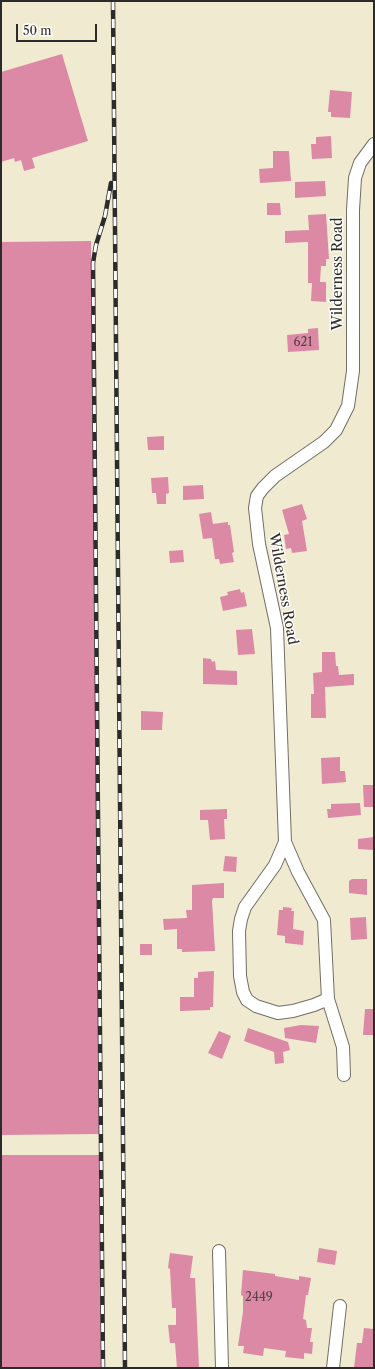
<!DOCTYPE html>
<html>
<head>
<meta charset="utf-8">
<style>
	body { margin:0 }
	#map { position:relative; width:375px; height:1369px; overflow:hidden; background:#f0ead1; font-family:"Libre Caslon Text",serif }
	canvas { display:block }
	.frame { position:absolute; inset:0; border:2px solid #2b2b2b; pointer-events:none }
	.scale { position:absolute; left:16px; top:24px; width:81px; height:18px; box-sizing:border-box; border:2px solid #2b2b2b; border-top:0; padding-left:5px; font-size:12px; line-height:14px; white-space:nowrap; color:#2b2b2b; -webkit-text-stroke:3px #fdfcf7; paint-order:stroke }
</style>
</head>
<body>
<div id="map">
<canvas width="375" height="1369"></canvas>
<div class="frame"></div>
<div class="scale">50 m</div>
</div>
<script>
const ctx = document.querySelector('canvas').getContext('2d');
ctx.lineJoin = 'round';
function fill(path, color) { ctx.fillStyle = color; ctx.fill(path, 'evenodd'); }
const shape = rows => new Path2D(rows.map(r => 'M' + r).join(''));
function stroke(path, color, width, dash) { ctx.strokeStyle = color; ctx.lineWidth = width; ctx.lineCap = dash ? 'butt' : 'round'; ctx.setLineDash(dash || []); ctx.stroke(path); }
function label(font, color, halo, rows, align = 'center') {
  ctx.font = font + ' "Libre Caslon Text",serif'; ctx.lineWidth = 3; ctx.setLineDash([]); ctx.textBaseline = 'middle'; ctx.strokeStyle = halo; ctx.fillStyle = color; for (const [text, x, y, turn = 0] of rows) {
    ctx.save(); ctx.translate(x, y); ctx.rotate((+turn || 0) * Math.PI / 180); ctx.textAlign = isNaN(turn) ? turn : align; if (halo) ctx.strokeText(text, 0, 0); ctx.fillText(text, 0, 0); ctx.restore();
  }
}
fill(shape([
	[62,54,88,141,32,158,35,168,24,171,21,160,15,162,14,158,1,162,1,72],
	[330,90,352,92,350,118,331,117,331,112,328,112],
	[331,136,332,158,312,159,311,144,316,144,316,137],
	[273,151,289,151,291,181,260,183,259,169,273,168],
	[325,181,326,196,295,198,295,182],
	[267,203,280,203,281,215,267,215],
	[326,214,329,259,326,259,326,266,321,266,320,282,326,282,326,302,311,301,312,283,308,283,308,242,285,243,285,231,309,230,308,215],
	[91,241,99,1134,1,1135,1,242],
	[318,328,319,350,288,352,287,335,308,333,308,329],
	[164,436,164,450,148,450,147,437],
	[168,477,169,493,166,494,166,504,157,504,156,493,152,493,151,478],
	[203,485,204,499,183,500,183,486],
	[302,504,307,519,302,521,307,551,292,553,291,548,286,549,284,535,289,534,282,510],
	[211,512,213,524,228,522,228,525,230,525,234,552,232,553,234,562,220,564,219,559,215,559,212,538,203,539,199,514],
	[183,550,184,562,170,563,169,551],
	[240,589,241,593,244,592,247,606,223,611,220,597,228,595,227,592],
	[252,629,255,654,238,655,236,630],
	[322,652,335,652,336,666,338,666,339,675,354,674,354,685,325,687,326,718,311,718,311,694,314,694,313,673,322,672],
	[203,658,211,659,212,662,215,661,216,670,237,671,237,685,203,684],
	[141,711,163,712,162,730,141,730],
	[340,757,340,771,345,771,346,782,322,784,321,758],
	[363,785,374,785,374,807,364,807],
	[360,803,361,815,328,818,327,809,331,809,331,804],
	[227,809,227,819,224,819,225,839,210,840,208,820,200,820,200,810],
	[374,837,374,850,358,849,358,839],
	[225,856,237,857,236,872,223,871],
	[352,879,367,879,367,895,349,893,349,881],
	[224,883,224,898,213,898,212,901,215,951,182,952,182,949,177,949,177,929,164,930,163,919,187,918,186,910,192,910,192,885],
	[283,907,292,908,291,911,294,911,293,929,304,931,303,945,285,943,285,936,277,935,279,910,283,910],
	[366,917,367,939,351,940,350,918],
	[140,944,152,944,152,955,140,955],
	[214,971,213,1007,210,1007,210,1010,180,1011,180,997,194,997,194,978,198,978,198,972],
	[365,1009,374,1009,374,1035,363,1035],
	[301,1025,319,1026,316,1043,285,1038,284,1028],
	[248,1028,288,1042,290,1050,283,1052,284,1063,275,1064,274,1052,244,1041],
	[219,1031,231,1036,222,1059,208,1053],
	[1,1155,99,1155,101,1368,1,1368],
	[319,1248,337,1251,335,1265,317,1262],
	[170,1253,193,1256,190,1278,195,1278,199,1368,177,1368,175,1343,170,1343,168,1325,176,1325,176,1308,172,1308,170,1269,168,1268],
	[243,1270,275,1274,275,1276,299,1280,299,1276,311,1278,308,1295,306,1295,303,1319,306,1320,307,1328,312,1328,310,1342,313,1342,312,1354,304,1353,304,1359,285,1357,286,1351,264,1348,263,1356,243,1353,244,1346,238,1346,243,1312,243,1296,241,1295],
	[364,1328,374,1329,374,1368,354,1368,357,1343,362,1343]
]), '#db89a4');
const street = shape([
	[285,842,275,865,245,907,241,919,239,931,240,976,243,992,247,1000,256,1006,278,1013,293,1011,314,1005,328,999],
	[344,1075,343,1047,328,999,324,920,298,872,285,842,277,628,259,544,255,508,257,496,263,488,275,476,324,442,336,430,348,406,353,371,353,210,355,178,360,163,374,144],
	[219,1251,222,1368],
	[333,1368,340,1306]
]);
stroke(street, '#706e65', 14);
stroke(street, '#fff', 12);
const rail = shape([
	[113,1,125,1368],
	[103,1368,93,263,96,245,105,216,111,183]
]);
stroke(rail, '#2b2b2b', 4.5);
stroke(rail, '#fdfcf7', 3, [9]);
label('12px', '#574249', null, [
	["621",303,343],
	["2449",259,1298]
]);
label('14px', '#2b2b2b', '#fdfcf7', [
	["Wilderness Road",338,274,-90],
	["Wilderness Road",283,589,80]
]);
</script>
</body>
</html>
